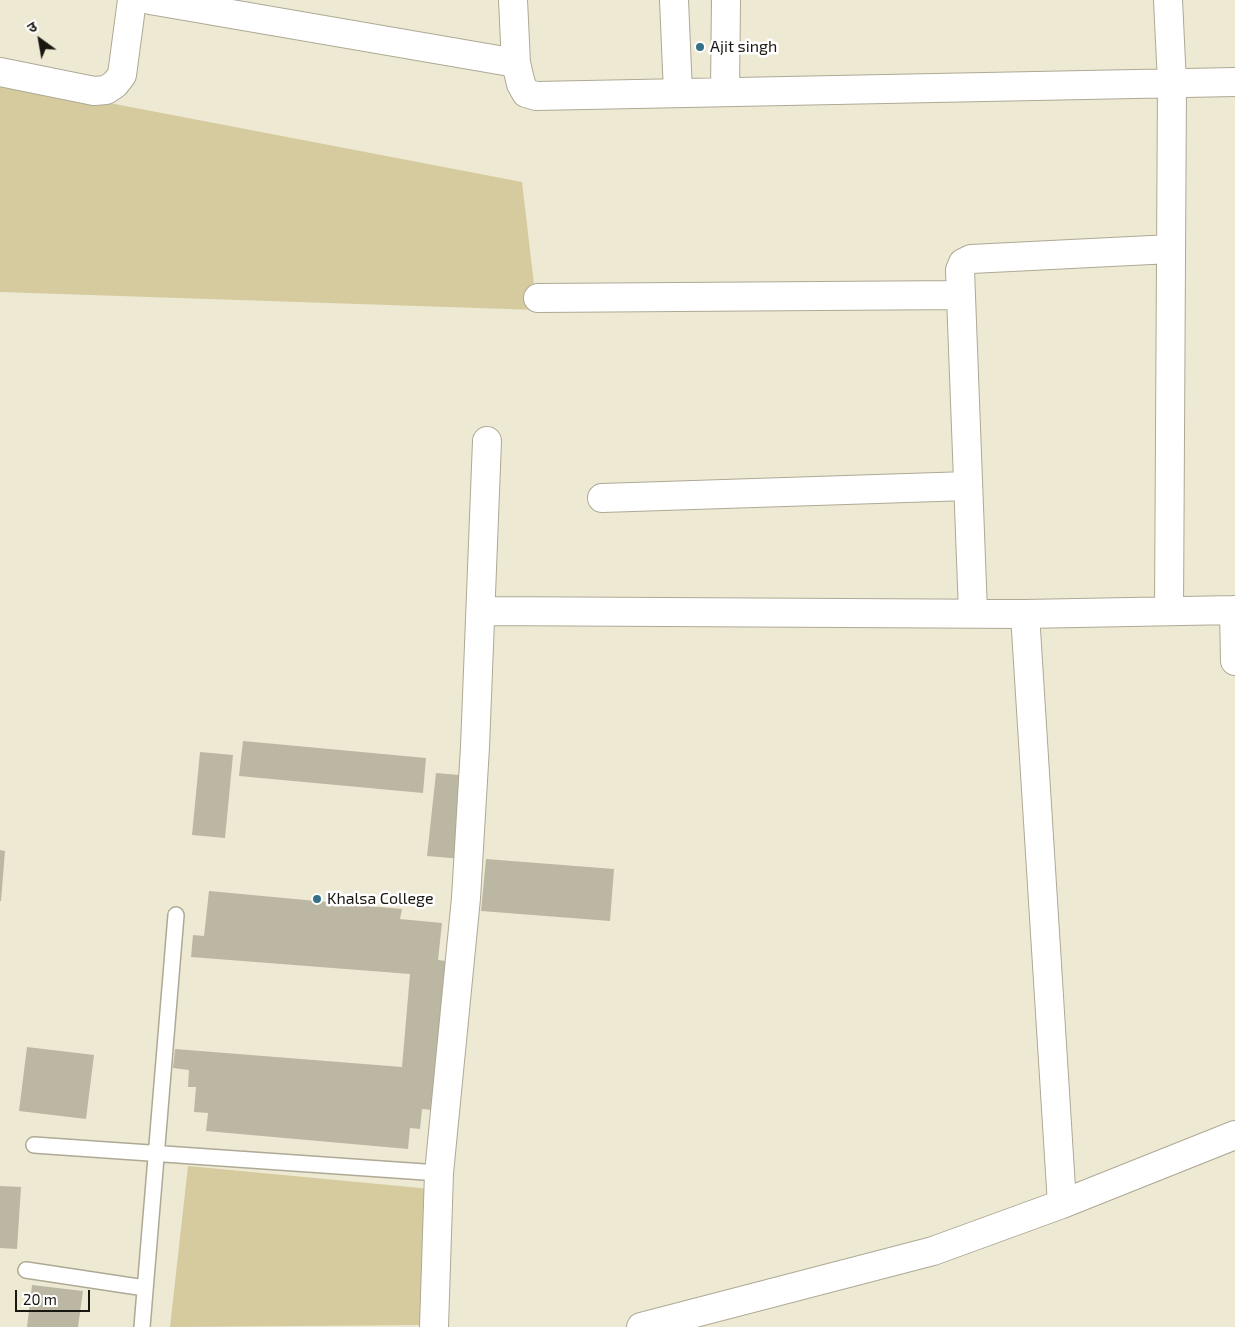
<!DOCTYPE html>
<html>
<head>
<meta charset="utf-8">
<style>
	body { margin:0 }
	#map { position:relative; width:1235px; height:1327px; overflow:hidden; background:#eee9d3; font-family:"Exo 2","Noto Sans Devanagari",sans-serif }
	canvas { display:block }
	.north { position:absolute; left:15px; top:15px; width:50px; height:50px; -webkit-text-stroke:4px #fff; paint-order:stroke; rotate:328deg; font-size:14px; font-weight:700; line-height:20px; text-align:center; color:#191710 }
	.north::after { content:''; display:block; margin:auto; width:18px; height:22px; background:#191710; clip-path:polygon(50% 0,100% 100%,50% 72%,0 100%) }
	.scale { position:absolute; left:15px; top:1290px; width:75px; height:22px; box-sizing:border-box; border:2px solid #191710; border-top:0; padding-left:6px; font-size:15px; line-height:18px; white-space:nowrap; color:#191710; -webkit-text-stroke:4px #fff; paint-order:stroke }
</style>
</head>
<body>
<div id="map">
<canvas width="1235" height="1327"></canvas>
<div class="north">उ</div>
<div class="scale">20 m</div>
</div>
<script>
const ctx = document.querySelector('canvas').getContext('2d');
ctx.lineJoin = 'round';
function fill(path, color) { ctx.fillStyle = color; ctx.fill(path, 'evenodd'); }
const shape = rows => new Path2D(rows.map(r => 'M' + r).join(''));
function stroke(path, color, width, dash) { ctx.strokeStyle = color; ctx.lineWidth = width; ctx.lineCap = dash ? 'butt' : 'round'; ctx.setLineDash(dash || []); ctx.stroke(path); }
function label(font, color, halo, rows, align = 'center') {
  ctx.font = font + ' "Exo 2",sans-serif'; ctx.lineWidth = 5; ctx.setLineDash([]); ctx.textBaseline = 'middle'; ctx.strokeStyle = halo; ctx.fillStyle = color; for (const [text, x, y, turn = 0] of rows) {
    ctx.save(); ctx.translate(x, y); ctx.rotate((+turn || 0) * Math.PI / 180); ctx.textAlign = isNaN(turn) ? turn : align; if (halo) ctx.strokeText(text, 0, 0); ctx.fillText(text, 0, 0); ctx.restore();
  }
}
fill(shape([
	[0,82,522,182,537,310,0,292],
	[188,1166,431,1189,424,1325,170,1327]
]), '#d5cb9f');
fill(shape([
	[243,741,426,758,423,793,239,776],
	[200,752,233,755,225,838,192,835],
	[436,773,471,776,463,859,427,856],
	[0,850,5,851,1,901,0,901],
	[486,859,614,869,610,921,481,911],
	[209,891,402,909,400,919,442,923,438,960,455,962,441,1111,422,1109,420,1129,410,1128,408,1149,206,1131,208,1113,194,1112,196,1087,188,1087,189,1070,173,1068,175,1049,402,1067,410,974,191,957,193,935,204,936],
	[27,1047,94,1055,86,1119,19,1111],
	[0,1186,21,1187,17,1249,0,1248],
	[32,1285,83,1291,78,1327,27,1327]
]), '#bcb7a3');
const service = shape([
	[34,1145,439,1173],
	[26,1270,145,1288],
	[142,1327,176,915]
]);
const minor = shape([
	[150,0,516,63],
	[513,0,516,63,521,84,526,93,536,96,1235,82],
	[674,0,678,93],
	[1168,0,1172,83,1169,611],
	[0,72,94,91,106,90,115,84,122,75,132,0],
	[725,92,726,0],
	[538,298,961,295],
	[602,498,968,486],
	[1234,610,1235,661],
	[482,611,1025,614,1235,610],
	[973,612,960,270,963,263,971,259,1171,249],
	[1025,614,1062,1204],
	[434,1327,439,1173,466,898,475,747,487,441]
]);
const tertiary = shape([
	[641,1327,933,1251,1062,1204,1235,1135]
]);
stroke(service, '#aea995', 18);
stroke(minor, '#aea995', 30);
stroke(tertiary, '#aea995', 30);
stroke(service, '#fff', 15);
stroke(minor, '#fff', 28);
stroke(tertiary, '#fff', 28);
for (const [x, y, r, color] of [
	[700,47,5,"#357088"],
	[317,899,5,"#357088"]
]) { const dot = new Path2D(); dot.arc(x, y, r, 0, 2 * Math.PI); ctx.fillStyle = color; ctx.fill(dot); stroke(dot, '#fff', 2); }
label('16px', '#191710', '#fff', [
	["Ajit singh",710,47],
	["Khalsa College",327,899]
], 'left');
</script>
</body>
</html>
